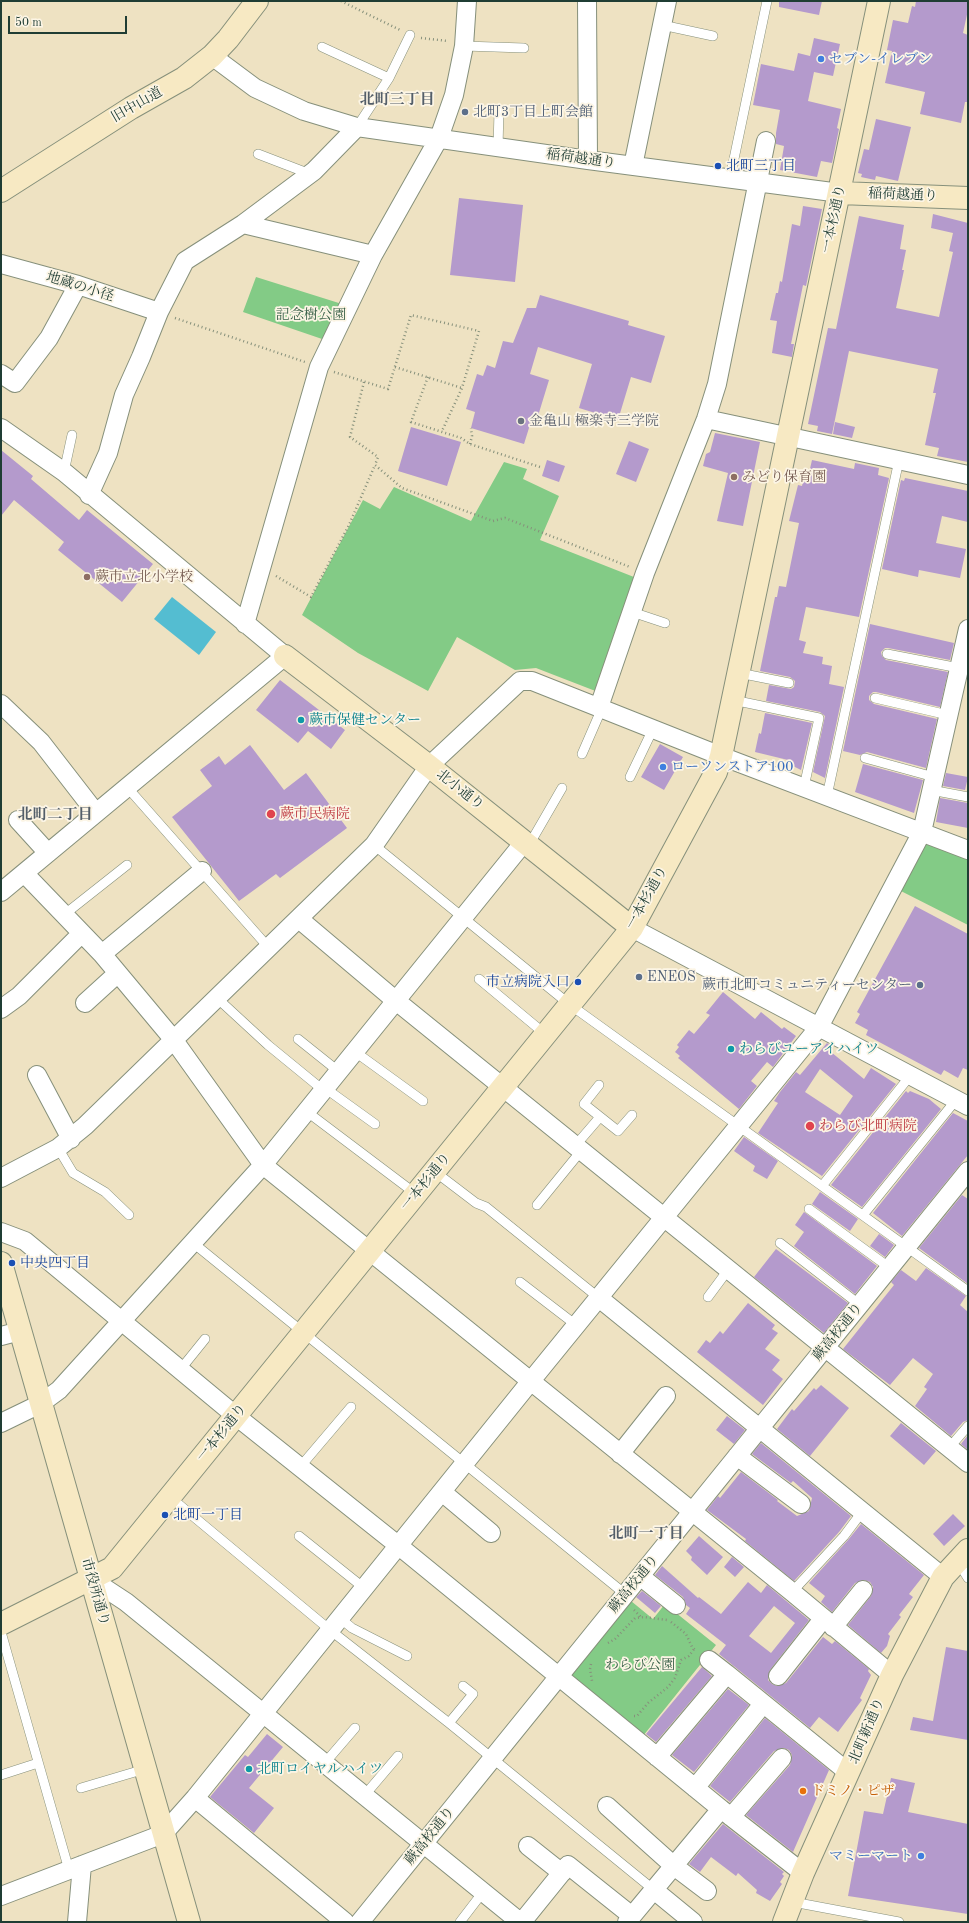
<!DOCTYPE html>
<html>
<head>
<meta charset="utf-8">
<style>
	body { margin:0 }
	#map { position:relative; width:969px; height:1923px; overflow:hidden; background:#eee2c2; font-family:"Old Standard TT",serif }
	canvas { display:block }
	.frame { position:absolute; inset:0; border:2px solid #1f3d34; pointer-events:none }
	.scale { position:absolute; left:8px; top:16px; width:119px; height:18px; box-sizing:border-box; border:2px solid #1f3d34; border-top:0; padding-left:5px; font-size:12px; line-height:14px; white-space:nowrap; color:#1f3d34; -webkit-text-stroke:3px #fcf5e5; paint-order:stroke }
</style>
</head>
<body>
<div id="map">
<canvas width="969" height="1923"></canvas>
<div class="frame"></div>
<div class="scale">50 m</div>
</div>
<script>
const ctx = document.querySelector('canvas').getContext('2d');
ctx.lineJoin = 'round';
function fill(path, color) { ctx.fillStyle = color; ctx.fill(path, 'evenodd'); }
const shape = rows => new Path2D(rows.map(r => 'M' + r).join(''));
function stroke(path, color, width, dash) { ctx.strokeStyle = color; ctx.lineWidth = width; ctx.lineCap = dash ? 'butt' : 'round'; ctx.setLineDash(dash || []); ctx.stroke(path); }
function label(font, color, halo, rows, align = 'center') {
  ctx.font = font + ' "Old Standard TT","Noto Serif JP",serif'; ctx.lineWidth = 3.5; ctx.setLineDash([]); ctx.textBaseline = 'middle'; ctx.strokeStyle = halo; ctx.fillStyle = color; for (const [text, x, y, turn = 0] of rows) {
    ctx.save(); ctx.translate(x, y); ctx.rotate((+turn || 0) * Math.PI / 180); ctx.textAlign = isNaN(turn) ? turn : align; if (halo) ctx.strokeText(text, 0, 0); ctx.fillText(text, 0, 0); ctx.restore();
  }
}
fill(shape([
	[256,277,342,304,325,340,243,312],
	[504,462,527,469,523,479,559,496,540,540,639,579,598,692,536,668,515,670,457,637,428,691,358,653,302,615,363,500,380,509,394,487,471,521],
	[922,832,968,850,968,925,893,887],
	[631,1601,653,1619,665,1604,716,1645,643,1736,570,1677]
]), '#83cb86');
fill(shape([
	[172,597,216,632,199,655,154,619]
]), '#54bdd1');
fill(shape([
	[779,1,822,1,819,15,779,7],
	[916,1,968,1,968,10,963,33,968,35,968,102,965,102,961,123,920,114,925,92,885,83,892,51,887,50,893,20,908,23,912,6,915,7],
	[814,38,840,44,833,76,814,72,808,101,841,109,837,128,839,129,832,163,821,161,817,177,780,170,784,146,776,144,776,133,780,110,753,105,761,64,794,71,798,53,810,56],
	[876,119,911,127,898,181,876,176,875,180,861,177,862,174,858,173,864,149,869,150],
	[459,198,523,205,515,282,450,275],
	[803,206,822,209,806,286,803,285,791,344,794,344,792,357,772,353,777,321,770,320,776,293,778,293,780,281,782,282,792,224,800,226],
	[933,214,968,223,968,462,937,456,939,448,925,445,936,393,933,393,938,369,849,351,832,434,817,431,818,426,808,424,828,328,836,329,859,216,904,225,900,249,906,250,902,270,904,270,896,308,939,317,953,252,949,251,953,233,931,228],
	[540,295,629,321,628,325,665,336,651,383,631,377,618,420,579,408,592,364,538,347,530,374,549,380,538,416,533,415,524,444,471,428,475,412,466,409,477,374,483,376,487,365,495,368,503,341,513,343,527,308,536,308],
	[835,422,855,427,852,438,833,434],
	[411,427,461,442,447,486,398,471],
	[715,433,760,442,743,526,717,521,728,473,703,466,706,454,710,452],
	[629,441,649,449,636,482,616,474],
	[1,450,33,476,31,479,79,520,87,510,153,564,122,602,58,550,64,542,14,500,1,516],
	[547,460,565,466,559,482,542,476],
	[812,460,854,469,855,463,879,468,878,475,889,478,859,617,806,607,799,640,806,642,803,653,823,657,822,664,832,666,829,684,844,687,825,778,813,772,825,716,820,712,766,701,769,685,791,689,794,687,795,681,790,677,760,671,775,597,777,597,779,586,786,587,799,523,789,521,798,485,802,486,805,472,809,473],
	[905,478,968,491,968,522,942,516,936,543,966,549,960,578,919,570,918,577,882,569,901,480,904,481],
	[870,624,954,643,950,660,888,648,885,648,881,652,882,656,886,660,948,672,940,707,876,692,873,692,869,696,869,700,874,704,937,719,926,768,867,752,860,755,843,751],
	[280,680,345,730,331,749,308,731,298,743,256,710],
	[765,713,812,723,801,770,787,763,788,760,755,752,759,733,761,734],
	[660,744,683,757,664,790,641,777],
	[250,745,284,790,306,773,347,828,280,878,276,874,239,901,172,817,212,786,200,770,219,756,225,765],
	[863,764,923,780,914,813,855,792],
	[946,773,968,777,965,790,943,786],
	[940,798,968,803,968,828,936,822],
	[915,906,968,934,968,1070,963,1068,958,1078,944,1070,941,1075,866,1035,868,1030,855,1023,860,1014,857,1012],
	[723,992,755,1019,761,1012,782,1029,784,1027,796,1036,773,1067,767,1062,751,1081,757,1086,739,1109,678,1058,680,1056,675,1052,679,1047,677,1045,689,1030,694,1034,710,1015,706,1013],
	[827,1043,833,1048,831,1052,864,1079,871,1068,896,1084,822,1176,758,1133,778,1103,774,1101,780,1092,796,1072,800,1075],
	[820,1069,853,1096,840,1115,805,1092],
	[906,1091,908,1093,910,1091,929,1099,941,1109,862,1207,831,1185],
	[953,1113,968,1121,968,1155,902,1236,873,1213],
	[744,1137,778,1161,767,1179,753,1171,755,1166,734,1151],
	[820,1192,858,1219,850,1231,812,1204],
	[962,1195,968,1199,968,1284,919,1248],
	[804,1212,877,1266,855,1294,794,1246,804,1232,795,1225],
	[879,1234,894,1245,885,1257,870,1246],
	[776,1249,848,1303,824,1333,754,1277],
	[926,1268,966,1296,960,1305,968,1312,968,1420,963,1422,951,1436,915,1406,927,1389,924,1387,933,1374,913,1358,890,1385,843,1349,894,1285,891,1282,901,1270,916,1281],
	[748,1303,775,1325,772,1329,778,1333,765,1349,780,1360,772,1370,783,1379,763,1405,697,1352,706,1340,710,1343,720,1331,723,1334],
	[821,1385,849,1408,810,1456,777,1429,792,1409,794,1411,814,1388,816,1390],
	[727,1416,745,1430,734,1444,716,1430],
	[901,1423,936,1451,924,1465,890,1436],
	[968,1435,968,1450,961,1444],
	[761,1443,851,1516,839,1532,794,1581,745,1541,746,1539,707,1510,718,1496,720,1498,741,1472,778,1500,777,1501,797,1516,809,1511,812,1498,793,1481,791,1483,752,1454],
	[953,1514,965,1526,944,1546,933,1534],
	[861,1524,924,1575,909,1594,913,1597,899,1615,901,1617,888,1634,890,1636,887,1646,881,1653,848,1625,871,1596,873,1587,870,1582,864,1580,855,1583,832,1612,821,1602,825,1596,809,1583,848,1540],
	[699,1536,723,1557,707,1575,691,1560,692,1557,686,1551],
	[732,1557,744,1567,735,1577,724,1567],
	[662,1566,698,1598,699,1597,721,1614,748,1582,761,1593,767,1585,809,1620,770,1670,768,1680,772,1684,777,1686,786,1683,823,1637,832,1644,835,1641,869,1669,868,1671,871,1675,860,1698,862,1700,838,1732,819,1717,810,1728,719,1654,726,1645,686,1614,690,1608,686,1605,683,1597,655,1575],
	[774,1606,795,1623,771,1653,749,1636],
	[642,1591,661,1606,655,1613,636,1597],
	[946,1647,968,1651,968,1740,910,1730,913,1717,933,1721],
	[702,1667,712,1676,656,1742,646,1734],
	[728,1689,749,1705,694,1772,672,1755],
	[765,1718,829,1770,793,1852,746,1815,790,1765,792,1755,789,1750,784,1748,774,1751,730,1802,710,1786],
	[267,1734,283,1747,249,1788,274,1808,254,1833,210,1797,245,1755,248,1757],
	[891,1778,915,1783,908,1812,968,1824,968,1914,848,1896,864,1811,883,1814],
	[723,1824,784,1872,782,1874,784,1876,780,1882,782,1884,770,1901,756,1893,757,1890,738,1873,736,1876,711,1857,700,1872,689,1864]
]), '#b49acc');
const lane = shape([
	[662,25,713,36],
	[464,46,524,48],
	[322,47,389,78],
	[357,127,389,78,410,35],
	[498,147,499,111],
	[258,154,310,174],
	[730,178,767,1],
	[64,472,72,435],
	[632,612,665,623],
	[887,654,959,668],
	[739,673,789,683],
	[875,698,948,715],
	[733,700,819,718,804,787],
	[582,754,602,708],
	[865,758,934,777],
	[630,777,653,729],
	[127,787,269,948],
	[931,790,968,797],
	[827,796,899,460],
	[374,845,569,1004,968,1291],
	[529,845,562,788],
	[65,914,127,865],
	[479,979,545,1034],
	[217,998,268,1045,323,1090],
	[298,1039,338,1071],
	[354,1051,423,1101],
	[599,1085,584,1104,618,1131,632,1115],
	[325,1088,375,1124],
	[306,1111,416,1194],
	[575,1146,600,1117],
	[58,1148,73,1173,105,1192,129,1215],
	[434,1171,476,1203,486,1207,599,1298],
	[822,1186,910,1076],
	[537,1205,581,1151],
	[809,1209,890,1268],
	[863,1215,956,1100],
	[192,1242,625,1594],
	[780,1243,860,1305],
	[520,1282,576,1325],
	[708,1297,728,1270],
	[180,1370,205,1339],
	[949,1448,968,1426],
	[300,1467,351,1407],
	[170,1497,330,1630,449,1723,654,1890],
	[299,1536,364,1588],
	[958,1562,968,1578],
	[792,1592,844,1536,862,1512],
	[340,1618,352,1628,407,1656],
	[1,1632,69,1870],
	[449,1723,473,1694,463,1686],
	[324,1764,355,1728],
	[1,1775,38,1763],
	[81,1788,145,1769],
	[364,1796,398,1756],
	[793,1902,899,1922],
	[460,1922,483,1892]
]);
const street = shape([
	[587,1,588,160],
	[212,56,255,88,304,111,357,127,588,160,840,193],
	[633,166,667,1],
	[243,224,373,255],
	[1,264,78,285,159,312],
	[1,374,15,383,49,338,78,285],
	[706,419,968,475],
	[1,428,64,472,285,656,1,892],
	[89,495,108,453,124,395,141,357,159,312,185,261,243,224,314,171,357,127],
	[245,624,319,367,373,255,439,138,454,95,464,46,467,1],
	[1,704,41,742,96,813],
	[599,707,645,573,706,419,717,384,766,141],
	[18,820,48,853],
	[24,873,102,954,173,1039,263,1165,792,1592,892,1675],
	[299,919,395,1000,968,1463],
	[632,928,968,1106],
	[102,954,202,871],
	[85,1003,118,973],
	[1,1009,19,996,82,933],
	[37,1075,71,1139],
	[1,1178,58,1148,85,1126,374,845,429,766,520,681,532,681,721,756,968,850],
	[1,1232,25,1241,236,1416,399,1546,721,1809,803,1873],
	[599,1298,943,1577],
	[1,1336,20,1331],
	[1,1423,40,1404,59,1390,263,1165,525,841],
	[620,1454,666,1396],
	[737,1456,801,1504],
	[442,1492,491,1533],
	[640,1576,676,1605],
	[91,1579,126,1602,520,1922],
	[833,1627,863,1590],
	[709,1660,727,1674],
	[778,1676,823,1619],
	[657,1757,727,1674,849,1773],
	[695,1788,763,1704],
	[195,1798,345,1922],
	[607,1806,674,1866,707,1891],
	[731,1817,782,1758],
	[528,1846,562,1873],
	[654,1890,693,1922],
	[1,1896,163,1834,195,1798,530,1382,819,1027,922,832,968,629],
	[77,1922,82,1865],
	[360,1922,968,1171],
	[522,1922,568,1865,632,1916],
	[627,1922,721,1809]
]);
const secondary = shape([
	[1,191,131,108,184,78,212,56,228,39,257,1],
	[840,193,968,198],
	[285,656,429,766,632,928],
	[1,1263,189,1922],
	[1,1624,112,1568,632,928,716,772,721,756,879,1],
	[784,1922,803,1873,892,1675,943,1577,968,1550]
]);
stroke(lane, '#86907b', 10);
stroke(street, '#86907b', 20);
stroke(secondary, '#86907b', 24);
stroke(shape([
	[341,1,400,30],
	[421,38,448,41],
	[175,318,305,362],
	[395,367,462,388],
	[334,372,388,389,411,315,479,331,462,388,442,431],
	[428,377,411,422,461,438,470,444,540,467],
	[364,382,350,437,378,457,375,465,402,488,493,521,505,518,630,567],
	[470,444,472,436,471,428],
	[276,576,311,597,349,525,375,465],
	[634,1610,641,1617],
	[671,1622,686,1634,692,1647,696,1651],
	[608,1643,615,1639,635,1618,644,1617,667,1620],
	[591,1664,590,1669,592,1681],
	[634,1716,637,1716,648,1703,668,1687,675,1678,681,1660,689,1656,694,1649]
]), '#86907b', 2.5, [1, 3]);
stroke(lane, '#fff', 9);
stroke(street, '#fff', 18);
stroke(secondary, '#f7e9c3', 22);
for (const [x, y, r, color] of [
	[821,59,4,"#3f7fe0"],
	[465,112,4,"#5c6f8a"],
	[718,166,4,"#1a4fb4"],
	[521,421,4,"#6b7280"],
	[734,477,4,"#8d6e63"],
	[87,577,4,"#8d6e63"],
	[301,720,4,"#0f9aa8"],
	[663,767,4,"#3f7fe0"],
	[271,814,5,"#e0444e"],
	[639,977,4,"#5c6f8a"],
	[578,982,4,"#1a4fb4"],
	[920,985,4,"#5c6f8a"],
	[731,1049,4,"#0f9aa8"],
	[810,1126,5,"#e0444e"],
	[12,1263,4,"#1a4fb4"],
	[165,1515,4,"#1a4fb4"],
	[249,1769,4,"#0f9aa8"],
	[803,1791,4,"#e8710a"],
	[921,1856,4,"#3f7fe0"]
]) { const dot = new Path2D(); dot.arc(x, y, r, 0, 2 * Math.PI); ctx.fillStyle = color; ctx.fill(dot); stroke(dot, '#fcf5e5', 1.5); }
label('14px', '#366cbe', '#fcf5e5', [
	["セブン-イレブン",829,59],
	["ローソンストア100",671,767],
	["マミーマート",913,1856,"right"]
], 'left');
label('14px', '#1f3d34', '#fcf5e5', [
	["旧中山道",137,105,-30],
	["稲荷越通り",581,159,8],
	["稲荷越通り",903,195,2],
	["一本杉通り",834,219,-78],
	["地蔵の小径",80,287,17],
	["北小通り",460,790,38],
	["一本杉通り",647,898,-61],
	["一本杉通り",426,1182,-51],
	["蕨高校通り",838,1332,-51],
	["一本杉通り",222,1433,-51],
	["蕨高校通り",634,1584,-51],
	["市役所通り",95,1592,74],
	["北町新通り",867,1731,-67],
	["蕨高校通り",430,1836,-51]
]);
label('14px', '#4e5e75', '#fcf5e5', [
	["北町3丁目上町会館",473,112],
	["ENEOS",647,977],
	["蕨市北町コミュニティーセンター",912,985,"right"]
], 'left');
label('14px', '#164399', '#fcf5e5', [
	["北町三丁目",726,166],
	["市立病院入口",570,982,"right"],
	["中央四丁目",20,1263],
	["北町一丁目",173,1515]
], 'left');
label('14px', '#386048', '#fcf5e5', [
	["記念樹公園",311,315],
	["わらび公園",640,1665]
]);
label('14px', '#5b616d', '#fcf5e5', [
	["金亀山 極楽寺三学院",529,421]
], 'left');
label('14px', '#785e54', '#fcf5e5', [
	["みどり保育園",742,477],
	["蕨市立北小学校",95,577]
], 'left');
label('14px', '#0d838f', '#fcf5e5', [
	["蕨市保健センター",309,720],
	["わらびユーアイハイツ",739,1049],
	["北町ロイヤルハイツ",257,1769]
], 'left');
label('14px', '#be3a42', '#fcf5e5', [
	["蕨市民病院",280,814],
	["わらび北町病院",819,1126]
], 'left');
label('14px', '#c56008', '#fcf5e5', [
	["ドミノ・ピザ",811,1791]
], 'left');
label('bold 15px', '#535e69', '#fcf5e5', [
	["北町三丁目",397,100],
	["北町二丁目",55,815],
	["北町一丁目",646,1534]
]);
</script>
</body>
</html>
